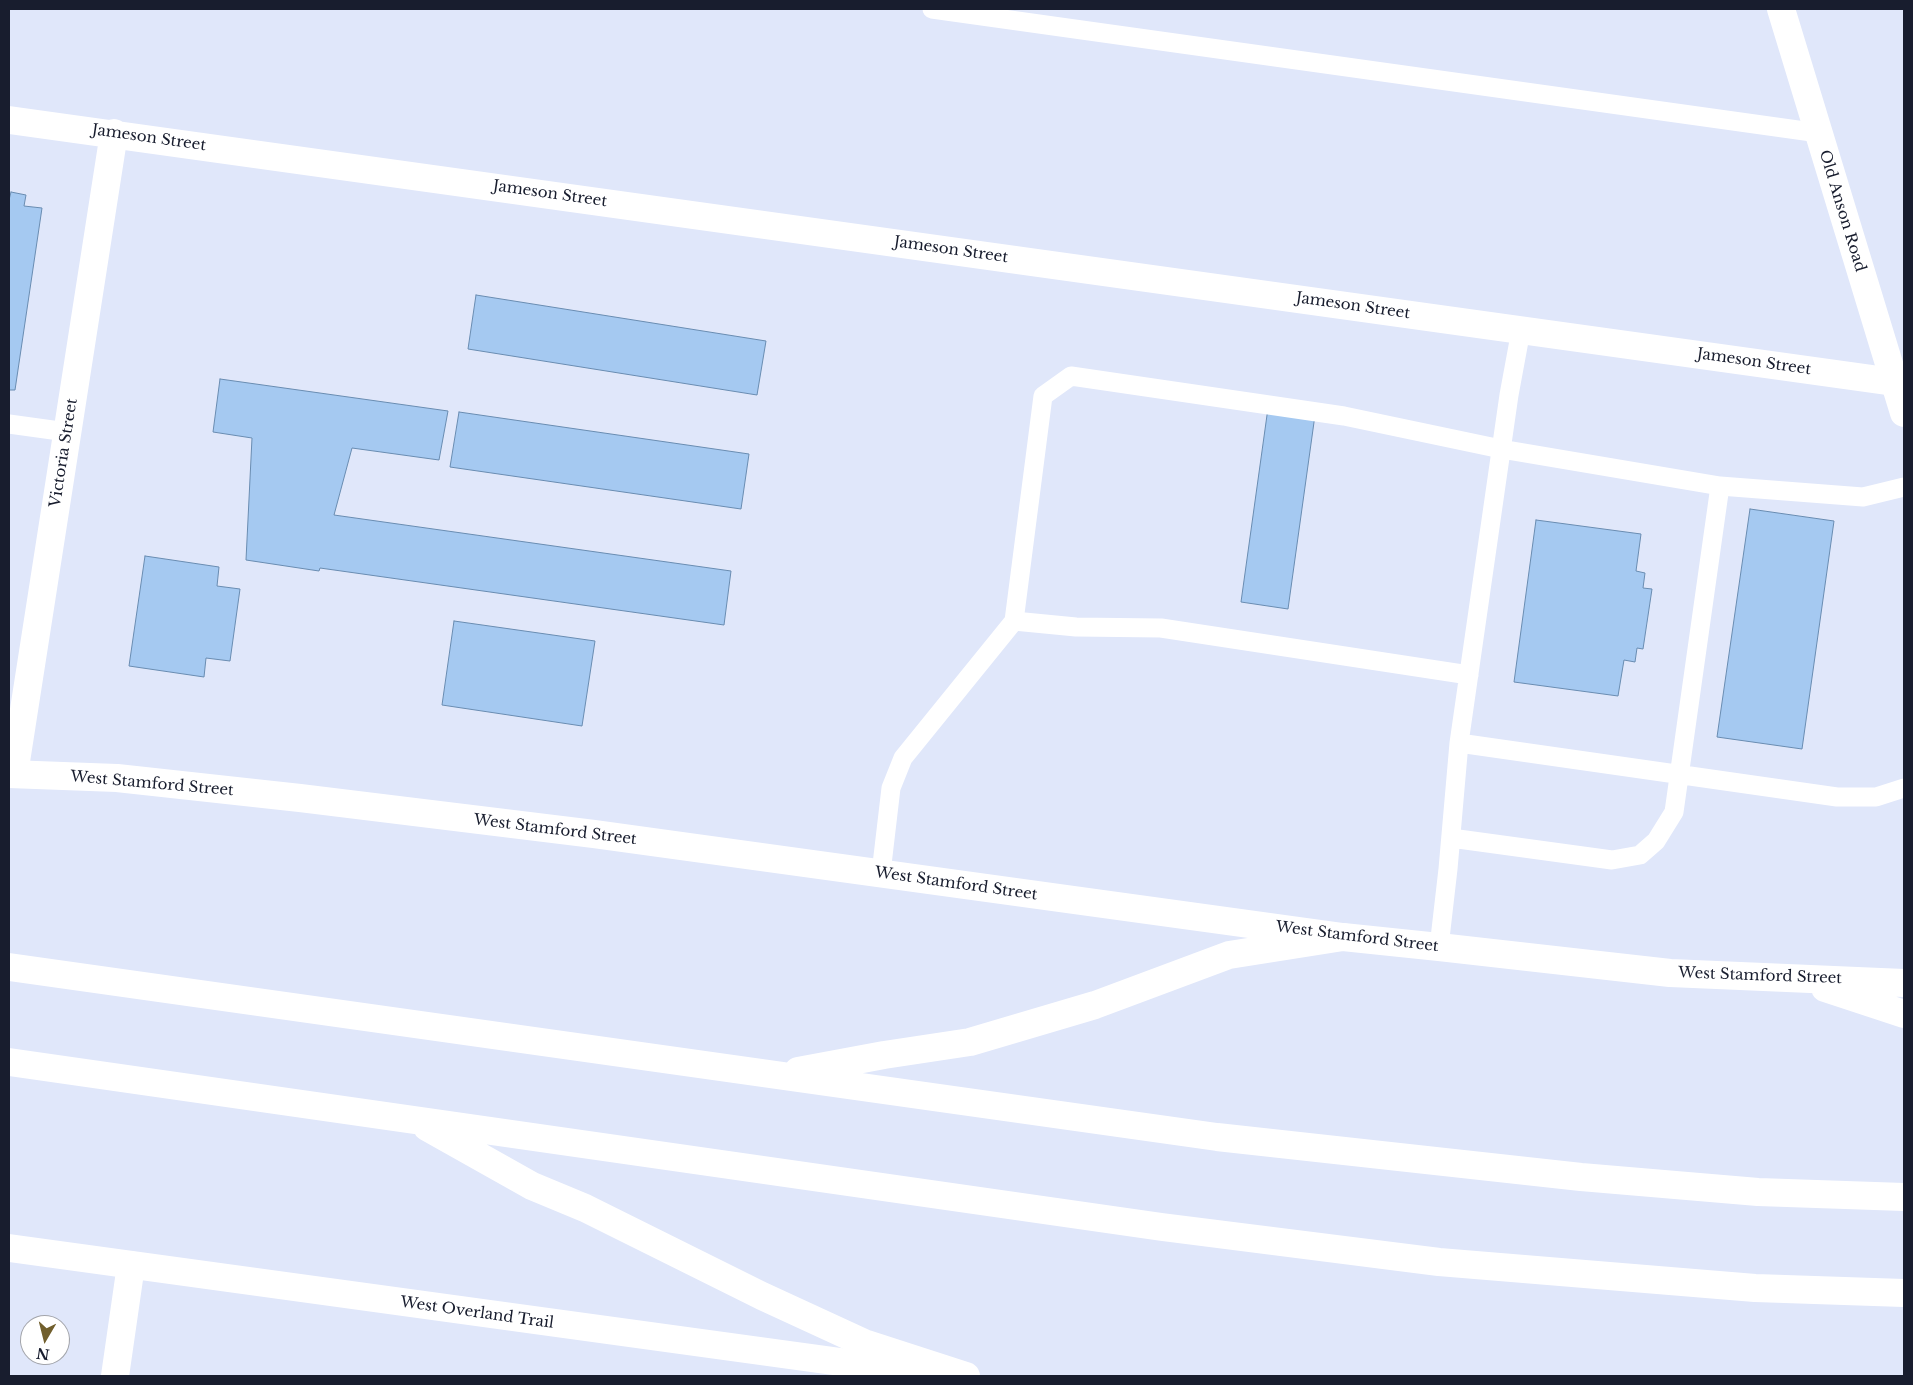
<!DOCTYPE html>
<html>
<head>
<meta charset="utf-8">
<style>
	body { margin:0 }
	#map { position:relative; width:1913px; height:1385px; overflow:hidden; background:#e0e7fa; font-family:"Libre Baskerville",serif }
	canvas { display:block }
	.frame { position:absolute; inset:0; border:10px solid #181d2e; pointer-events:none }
	.north { position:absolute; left:20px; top:1315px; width:50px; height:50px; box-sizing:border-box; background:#fff; border:1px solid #a3a5ab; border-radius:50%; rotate:188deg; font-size:14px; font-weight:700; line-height:20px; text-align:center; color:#181d2e }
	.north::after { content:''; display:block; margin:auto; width:18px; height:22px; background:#715f2d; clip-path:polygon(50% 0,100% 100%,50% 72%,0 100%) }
</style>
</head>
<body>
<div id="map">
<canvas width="1913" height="1385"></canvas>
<div class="frame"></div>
<div class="north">N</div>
</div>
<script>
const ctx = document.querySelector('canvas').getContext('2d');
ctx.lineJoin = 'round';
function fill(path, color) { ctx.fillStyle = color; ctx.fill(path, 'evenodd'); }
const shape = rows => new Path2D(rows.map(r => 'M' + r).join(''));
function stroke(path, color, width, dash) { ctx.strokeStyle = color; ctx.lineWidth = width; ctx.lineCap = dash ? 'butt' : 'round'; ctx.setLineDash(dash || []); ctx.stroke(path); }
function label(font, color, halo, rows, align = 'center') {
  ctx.font = font + ' "Libre Baskerville",serif'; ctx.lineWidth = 4.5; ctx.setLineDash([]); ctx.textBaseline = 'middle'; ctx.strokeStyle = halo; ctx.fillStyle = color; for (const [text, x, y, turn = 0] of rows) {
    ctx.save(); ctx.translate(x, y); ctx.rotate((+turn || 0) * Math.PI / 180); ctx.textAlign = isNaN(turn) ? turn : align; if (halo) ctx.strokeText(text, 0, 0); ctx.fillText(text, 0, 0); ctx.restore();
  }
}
const building = shape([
	[11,192,26,195,24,206,42,208,15,390,9,390,9,200,11,192],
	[476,295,766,341,757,395,468,349,476,295],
	[220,379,448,411,439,460,352,448,334,515,731,571,724,625,320,568,319,571,246,560,252,438,213,432,220,379],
	[1268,408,1315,415,1288,609,1241,602,1268,408],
	[459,412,749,454,741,509,450,467,459,412],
	[1750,509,1834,521,1802,749,1717,737,1750,509],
	[1536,520,1641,534,1636,571,1645,573,1643,588,1652,589,1643,649,1637,648,1635,662,1624,660,1618,696,1514,682,1536,520],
	[145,556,219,567,217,586,240,589,230,661,206,658,204,677,129,666,145,556],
	[454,621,595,641,582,726,442,705,454,621]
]);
fill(building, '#a5c9f1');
stroke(building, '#698cb1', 1);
stroke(shape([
	[932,9,1819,133],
	[1521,330,1509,395,1459,743,1837,797,1876,797,1904,788],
	[9,424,67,432],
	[1014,621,1043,396,1071,376,1344,416,1501,449,1720,486],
	[1451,838,1612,860,1640,855,1656,841,1674,812,1720,486,1863,497,1904,487],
	[881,873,891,788,903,758,1014,621,1076,627,1161,628,1469,675],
	[1439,947,1448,869,1459,743]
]), '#fff', 19);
stroke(shape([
	[9,120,1894,382],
	[14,774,114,133],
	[115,1376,131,1265]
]), '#fff', 28);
stroke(shape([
	[1781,9,1904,413],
	[9,774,117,778,300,798,594,834,1343,937,1439,947,1670,973,1904,983],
	[1825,988,1904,1014],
	[9,1248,943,1376]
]), '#fff', 28);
stroke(shape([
	[9,967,1217,1137,1581,1177,1758,1192,1904,1197],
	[9,1062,1162,1227,1439,1262,1755,1288,1904,1293],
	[798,1071,884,1055,970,1042,1095,1005,1229,955,1343,937],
	[427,1127,532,1186,585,1208,762,1296,864,1343,966,1376]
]), '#fff', 28);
label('15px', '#181d2e', '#fff', [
	["Jameson Street",149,138,8],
	["Jameson Street",550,194,8],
	["Old Anson Road",1842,211,73],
	["Jameson Street",951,250,8],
	["Jameson Street",1353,306,8],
	["Jameson Street",1754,362,8],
	["Victoria Street",64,453,-81],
	["West Stamford Street",152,784,5],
	["West Stamford Street",555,830,7],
	["West Stamford Street",956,884,8],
	["West Stamford Street",1357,937,7],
	["West Stamford Street",1760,976,2],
	["West Overland Trail",477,1313,8]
]);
</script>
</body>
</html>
